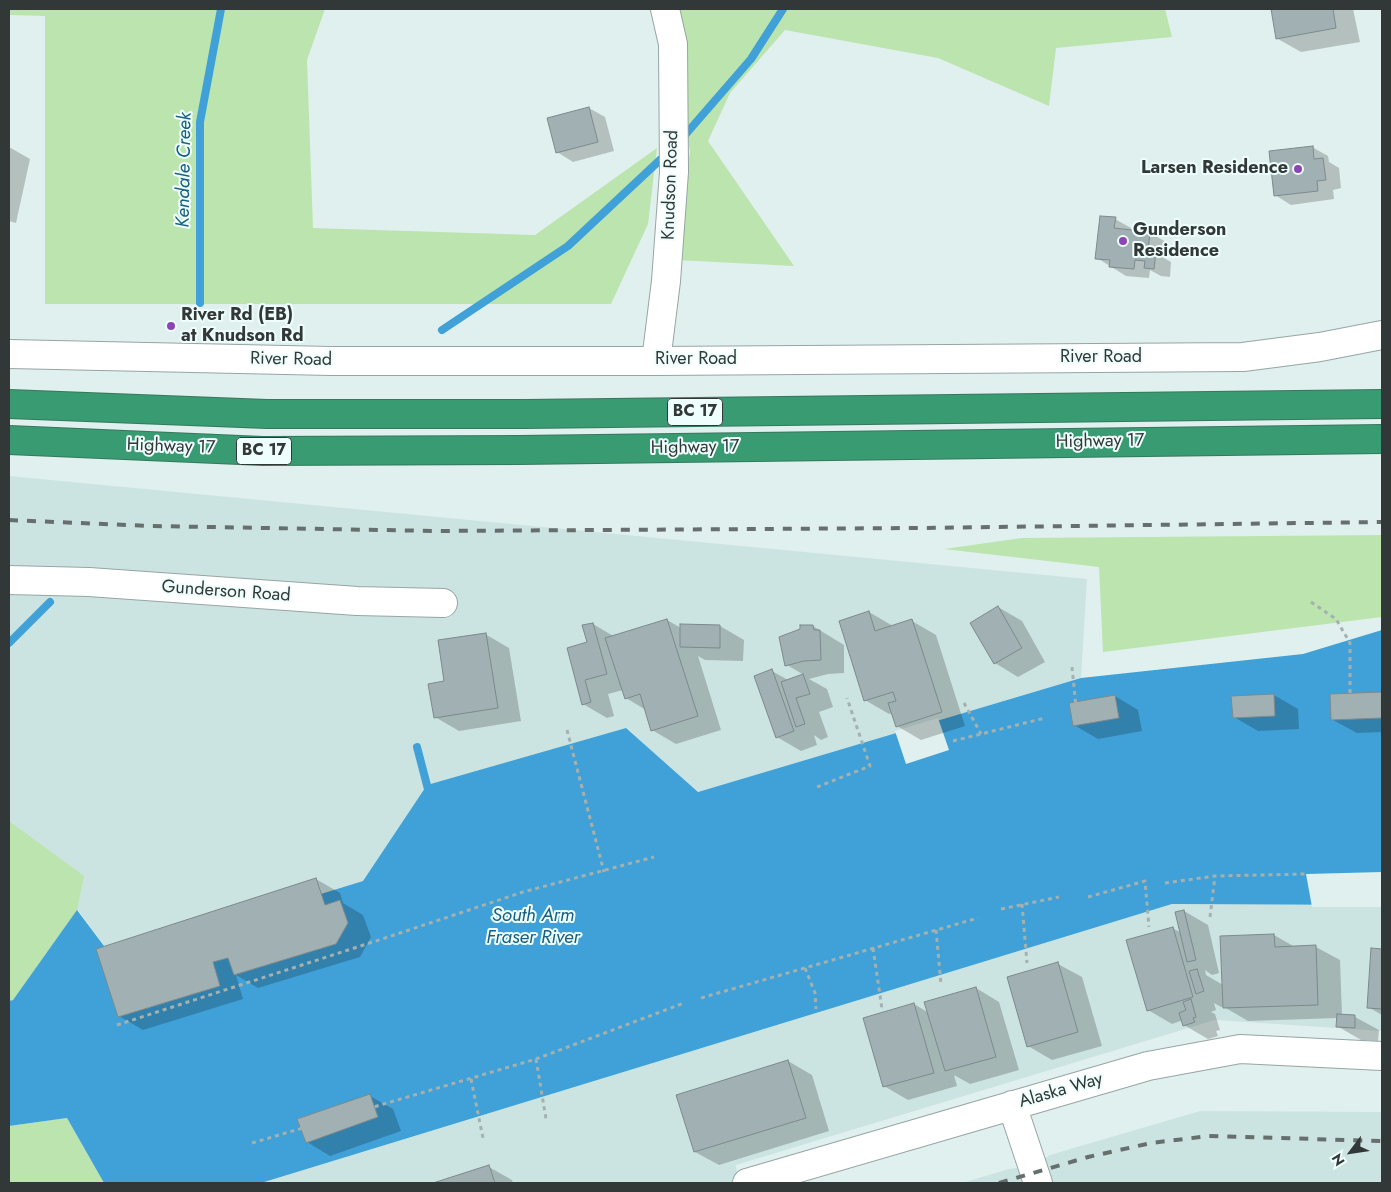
<!DOCTYPE html>
<html>
<head>
<meta charset="utf-8">
<style>
	body { margin:0 }
	#map { position:relative; width:1391px; height:1192px; overflow:hidden; background:#e0f0ee; font-family:Jost,sans-serif }
	canvas { display:block }
	.frame { position:absolute; inset:0; border:10px solid #323837; pointer-events:none }
	.north { position:absolute; left:1326px; top:1127px; width:50px; height:50px; -webkit-text-stroke:4px #eefefc; paint-order:stroke; rotate:239deg; font-size:14px; font-weight:700; line-height:20px; text-align:center; color:#323837 }
	.north::after { content:''; display:block; margin:auto; width:18px; height:22px; background:#323837; clip-path:polygon(50% 0,100% 100%,50% 72%,0 100%) }
</style>
</head>
<body>
<div id="map">
<canvas width="1391" height="1192"></canvas>
<div class="frame"></div>
<div class="north">N</div>
</div>
<script>
const ctx = document.querySelector('canvas').getContext('2d');
ctx.lineJoin = 'round';
function fill(path, color) { ctx.fillStyle = color; ctx.fill(path, 'evenodd'); }
const shape = rows => new Path2D(rows.map(r => 'M' + r).join(''));
function stroke(path, color, width, dash) { ctx.strokeStyle = color; ctx.lineWidth = width; ctx.lineCap = dash ? 'butt' : 'round'; ctx.setLineDash(dash || []); ctx.stroke(path); }
function label(font, color, halo, rows, align = 'center') {
  ctx.font = font + ' Jost,sans-serif'; ctx.lineWidth = 4; ctx.setLineDash([]); ctx.textBaseline = 'middle'; ctx.strokeStyle = halo; ctx.fillStyle = color; for (const [text, x, y, turn = 0] of rows) {
    ctx.save(); ctx.translate(x, y); ctx.rotate((+turn || 0) * Math.PI / 180); ctx.textAlign = isNaN(turn) ? turn : align; if (halo) ctx.strokeText(text, 0, 0); ctx.fillText(text, 0, 0); ctx.restore();
  }
}
fill(shape([
	[9,476,1087,579,1081,678,698,792,626,728,427,785,363,881,113,958,78,910,13,1000,9,1001],
	[1172,904,1382,905,1382,1031,1215,1020,736,1165,738,1183,261,1183],
	[1200,1111,1382,1112,1382,1183,962,1183,1009,1169,1032,1166,1050,1155]
]), '#cce4e1');
fill(shape([
	[9,9,325,9,307,60,313,228,535,235,657,148,648,224,611,304,45,304,45,16,9,15],
	[670,9,1165,9,1172,37,1056,48,1049,106,938,58,785,30,730,93,708,141,794,266,676,260,690,152],
	[1382,535,1382,617,1103,652,1099,567,944,549,1022,538],
	[9,821,84,876,77,910,13,1000,9,1001],
	[67,1118,104,1183,9,1183,9,1126]
]), '#bce4af');
fill(shape([
	[1382,630,1382,905,1172,904,261,1183,104,1183,67,1118,9,1126,9,1001,13,1000,77,910,113,958,363,881,427,785,626,728,698,792,1081,678,1303,654]
]), '#3fa1d7');
fill(shape([
	[938,718,949,750,906,764,895,731],
	[1382,872,1382,907,1312,907,1306,874]
]), '#e0f0ee');
fill(shape([
	[1269,9,1353,9,1360,42,1301,52,1278,39,1272,11],
	[589,108,605,117,614,151,573,162,557,152],
	[9,147,30,159,16,223,9,221],
	[1312,147,1328,156,1329,162,1339,168,1341,188,1333,190,1334,199,1291,205,1275,195],
	[1115,219,1131,228,1131,231,1150,233,1166,242,1164,258,1171,262,1170,277,1161,276,1150,270,1149,278,1126,276,1097,258],
	[998,607,1022,621,1045,662,1018,677,995,663],
	[869,612,893,626,912,621,936,635,965,726,921,740,897,726,893,713,889,714,865,700],
	[667,620,681,628,682,625,720,626,744,640,743,661,705,660,698,656,721,730,676,744,652,730,646,710,626,698,623,690,608,694,614,716,607,718,583,704,569,648,588,643,593,624,615,637],
	[813,626,844,645,844,673,828,674,809,679,827,689,833,707,819,712,828,737,821,740,814,735,817,745,801,751,777,737,772,671,788,680,804,675,787,665],
	[485,634,509,648,521,721,459,731,435,717,446,682],
	[1382,693,1382,732,1357,733,1333,720,1331,695],
	[1274,695,1298,709,1299,729,1258,731,1234,717],
	[1115,696,1138,710,1142,731,1098,739,1074,725],
	[316,879,340,893,343,903,363,915,371,937,360,957,258,988,236,975,243,999,143,1030,119,1016],
	[1184,911,1208,925,1219,973,1212,975,1205,970,1206,975,1223,985,1274,935,1295,947,1316,947,1340,960,1342,1016,1355,1017,1379,1030,1378,1041,1361,1040,1337,1026,1338,1018,1248,1021,1224,1007,1224,1006,1221,1007,1214,1003,1216,1010,1211,1012,1215,1014,1220,1030,1216,1031,1218,1036,1208,1039,1184,1025,1183,1020,1172,1024,1148,1010,1172,928,1182,933],
	[1372,949,1382,950,1382,1015,1368,1007],
	[1058,964,1082,977,1102,1046,1052,1060,1028,1046],
	[976,988,999,1002,1019,1070,970,1084,954,1075,957,1086,908,1100,884,1086,914,1004,929,1013],
	[788,1061,812,1075,829,1131,719,1165,695,1152],
	[370,1096,393,1109,401,1131,330,1156,307,1142],
	[489,1167,512,1180,513,1183,438,1183]
]), '#0003');
stroke(shape([
	[685,135,751,59,783,9],
	[200,303,200,122,221,9],
	[442,330,568,246,661,159],
	[9,643,50,602],
	[417,747,429,793]
]), '#3fa1d7', 8);
const building = shape([
	[1271,9,1333,9,1336,28,1276,39,1271,9],
	[589,107,598,142,556,153,547,118,589,107],
	[1313,146,1314,159,1323,158,1326,180,1317,181,1318,191,1274,196,1269,151,1313,146],
	[1100,216,1116,217,1114,228,1150,232,1148,251,1156,252,1154,269,1144,268,1145,261,1135,260,1134,269,1109,267,1110,260,1095,259,1100,216],
	[998,606,1022,648,994,664,970,623,998,606],
	[869,611,875,631,912,619,942,712,896,727,888,703,896,701,893,692,864,701,839,621,869,611],
	[667,619,698,716,651,731,640,694,625,699,605,638,667,619],
	[593,623,607,674,585,680,591,702,582,705,567,648,587,642,582,625,593,623],
	[680,624,720,625,720,648,680,647,680,624],
	[800,625,813,625,814,630,820,630,821,660,804,661,785,666,779,637,800,629,800,625],
	[486,633,498,708,434,718,428,684,444,681,438,640,486,633],
	[772,669,794,731,776,738,754,676,772,669],
	[803,674,810,694,796,698,805,724,796,727,781,682,803,674],
	[1382,692,1382,718,1331,720,1330,694,1382,692],
	[1274,694,1275,716,1233,718,1231,696,1274,694],
	[1115,695,1119,718,1073,726,1069,703,1115,695],
	[316,878,325,905,340,900,348,923,336,944,234,975,228,958,213,962,220,986,118,1017,96,949,316,878],
	[1184,910,1196,960,1187,962,1175,912,1184,910],
	[1173,927,1193,997,1147,1011,1126,940,1173,927],
	[1274,934,1275,947,1316,945,1318,1005,1223,1008,1220,936,1274,934],
	[1371,948,1382,949,1382,1009,1367,1008,1371,948],
	[1058,962,1078,1032,1027,1047,1007,977,1058,962],
	[1197,969,1204,991,1196,994,1189,971,1197,969],
	[976,987,996,1057,945,1071,924,1002,976,987],
	[1191,999,1196,1017,1193,1018,1195,1022,1183,1026,1179,1013,1186,1010,1183,1002,1191,999],
	[914,1003,934,1073,883,1087,863,1018,914,1003],
	[1337,1014,1355,1015,1355,1028,1336,1027,1337,1014],
	[788,1060,806,1118,694,1152,676,1095,788,1060],
	[370,1094,378,1117,306,1143,297,1119,370,1094],
	[489,1165,495,1183,433,1183,489,1165]
]);
fill(building, '#a1b0b3');
stroke(building, '#7c8a8d', 1);
const minor = shape([
	[9,354,331,361,656,361,1243,357,1320,347,1382,335],
	[656,361,666,281,674,172,673,44,665,9],
	[9,580,89,582,357,601,443,603],
	[1012,1105,1038,1183],
	[747,1183,1148,1066,1240,1049,1382,1056]
]);
const highway = shape([
	[9,404,267,414,525,414,1382,404],
	[9,440,263,451,519,450,1382,439]
]);
stroke(minor, '#96a5a3', 30);
stroke(highway, '#36785d', 30);
stroke(shape([
	[1311,602,1336,619,1350,643,1350,694],
	[1072,667,1076,707],
	[964,703,981,734],
	[567,730,604,872],
	[953,741,1045,718],
	[817,787,870,766,847,698],
	[1165,883,1215,876,1306,874],
	[1088,897,1145,881,1149,927],
	[1022,904,1027,963],
	[1001,909,1059,897],
	[1210,917,1215,876],
	[936,930,941,984],
	[873,948,882,1009],
	[805,968,815,993,816,1009],
	[701,998,978,918],
	[117,1025,379,940,523,892,654,857],
	[536,1059,546,1119],
	[471,1079,483,1138],
	[252,1143,536,1059,684,1003]
]), '#a4b1af', 3, [4, 4]);
stroke(minor, '#fff', 28);
stroke(highway, '#389b72', 28);
stroke(shape([
	[9,520,152,526,438,531,919,528,1382,522],
	[999,1183,1088,1157,1151,1143,1209,1136,1382,1141]
]), '#666f6e', 4, [9, 9]);
for (const [x, y, r, color] of [
	[1298,169,5,"#8c44b6"],
	[1123,241,5,"#8c44b6"],
	[171,326,5,"#8c44b6"]
]) { const dot = new Path2D(); dot.arc(x, y, r, 0, 2 * Math.PI); ctx.fillStyle = color; ctx.fill(dot); stroke(dot, '#eefefc', 2); }
for (const [x, y, w] of [
	[695,412,55],
	[264,451,55]
]) { const box = new Path2D(); box.roundRect(x - w / 2, y - 13.5, w, 27, 4); ctx.fillStyle = '#eefefc'; ctx.fill(box); stroke(box, '#323837', 1); }
label('bold 16px', '#323837', null, [
	["BC 17",695,412],
	["BC 17",264,451]
]);
label('bold 18px', '#323837', '#eefefc', [
	["Larsen Residence",1288,169,"right"],
	["Gunderson",1133,231],
	["Residence",1133,252],
	["River Rd (EB)",181,316],
	["at Knudson Rd",181,337]
], 'left');
label('18px', '#323837', '#eefefc', [
	["Knudson Road",671,185,-88],
	["River Road",1101,358],
	["River Road",291,360,1],
	["River Road",696,360],
	["Highway 17",1100,442,-1],
	["Highway 17",171,447,2],
	["Highway 17",695,448,-1],
	["Gunderson Road",226,592,4],
	["Alaska Way",1061,1091,-16]
]);
label('italic 19px', '#165e83', '#eefefc', [
	["Kendale Creek",185,170,-89],
	["South Arm",533,916],
	["Fraser River",533,938]
]);
</script>
</body>
</html>
